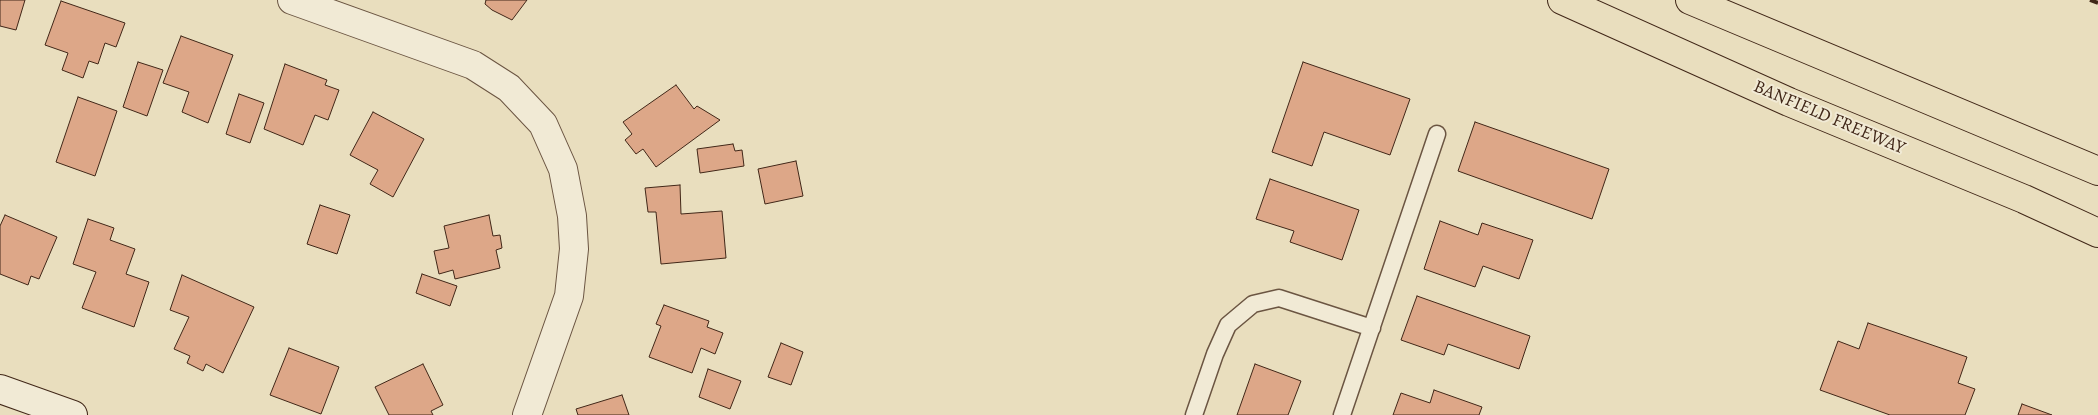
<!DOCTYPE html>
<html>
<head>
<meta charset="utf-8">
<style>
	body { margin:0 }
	canvas { display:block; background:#e9debe }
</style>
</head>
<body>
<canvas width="2098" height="415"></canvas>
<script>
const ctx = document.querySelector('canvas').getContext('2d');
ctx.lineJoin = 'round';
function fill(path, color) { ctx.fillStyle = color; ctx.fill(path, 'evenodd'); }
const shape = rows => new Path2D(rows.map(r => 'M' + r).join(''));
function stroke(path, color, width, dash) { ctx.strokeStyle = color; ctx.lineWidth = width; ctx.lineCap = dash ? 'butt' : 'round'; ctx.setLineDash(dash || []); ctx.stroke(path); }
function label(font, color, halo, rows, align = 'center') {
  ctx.font = font + ' Alegreya,serif'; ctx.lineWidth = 4; ctx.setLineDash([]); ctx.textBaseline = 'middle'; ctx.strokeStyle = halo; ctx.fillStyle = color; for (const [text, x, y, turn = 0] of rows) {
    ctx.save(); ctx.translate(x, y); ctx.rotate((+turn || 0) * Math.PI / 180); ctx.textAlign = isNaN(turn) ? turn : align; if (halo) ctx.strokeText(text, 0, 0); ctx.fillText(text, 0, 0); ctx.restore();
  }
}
const building = shape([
	[0,0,25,0,16,30,0,26,0,0],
	[486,0,527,0,512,20,492,10,485,4,486,0],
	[61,1,125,23,116,47,105,43,98,64,89,61,83,78,62,70,68,53,45,45,61,1],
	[181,36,233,55,208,123,182,112,189,92,163,83,181,36],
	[138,62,163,70,147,116,123,107,138,62],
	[1303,62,1410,99,1390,155,1324,132,1312,166,1272,152,1303,62],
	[285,64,327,80,325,85,339,90,328,120,315,115,303,145,264,129,285,64],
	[676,85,694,109,697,106,720,120,656,167,643,149,636,154,625,140,632,134,623,122,676,85],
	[239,94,264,103,250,143,226,134,239,94],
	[78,97,117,111,95,176,56,162,78,97],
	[373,112,424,139,393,197,370,184,378,170,350,155,373,112],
	[1475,122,1609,169,1592,219,1458,171,1475,122],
	[733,144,735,151,742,150,744,166,700,173,697,149,733,144],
	[796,161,803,196,765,204,758,169,796,161],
	[1270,179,1359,210,1342,260,1290,242,1294,231,1256,219,1270,179],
	[680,185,681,214,722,211,726,258,661,264,656,212,648,212,645,188,680,185],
	[320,205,350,215,337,254,307,244,320,205],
	[5,215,57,237,39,279,31,276,28,285,0,274,0,226,5,215],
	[489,215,493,236,500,235,502,248,496,250,500,268,455,279,453,270,439,274,434,251,449,248,444,226,489,215],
	[88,219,114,228,110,240,135,249,126,274,149,282,134,327,82,308,96,272,73,264,88,219],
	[1440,221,1478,235,1482,223,1533,240,1519,279,1483,266,1475,287,1424,269,1440,221],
	[422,274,457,286,450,306,416,293,422,274],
	[182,275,254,307,223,373,206,364,203,371,187,363,190,356,174,349,189,317,170,310,182,275],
	[1417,296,1530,336,1519,369,1448,344,1444,355,1401,340,1417,296],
	[664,305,709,321,707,327,723,333,715,354,701,348,692,373,649,357,661,326,656,324,664,305],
	[1868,323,1967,357,1958,383,1975,389,1965,415,1890,415,1820,390,1838,341,1859,349,1868,323],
	[781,343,803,352,791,385,768,377,781,343],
	[289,348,339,367,321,414,270,395,289,348],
	[423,364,443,405,431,411,433,415,389,415,375,387,423,364],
	[1255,364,1301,381,1288,415,1237,415,1255,364],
	[708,369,741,381,730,409,699,397,708,369],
	[1434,390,1482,407,1479,415,1393,415,1401,393,1430,403,1434,390],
	[622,395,629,415,578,415,576,409,622,395],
	[2022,404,2052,415,2018,415,2022,404]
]);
fill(building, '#dda788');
stroke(building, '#412718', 1);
const service = shape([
	[1194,415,1215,354,1228,325,1253,304,1279,298,1372,328],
	[1342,415,1437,134]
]);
const minor = shape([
	[292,0,473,65,509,88,543,124,563,169,572,216,574,249,569,296,527,415]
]);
const secondary = shape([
	[0,389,73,415]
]);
const motorway = shape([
	[1562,0,1789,102,2024,199,2098,233],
	[1690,0,2098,171]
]);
stroke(service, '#6b5542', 19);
stroke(minor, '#6b5542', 30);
stroke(secondary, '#412718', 30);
stroke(motorway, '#412718', 30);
stroke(service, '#f1ead5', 16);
stroke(minor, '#f1ead5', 28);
stroke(secondary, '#f1ead5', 28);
stroke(motorway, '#e9debe', 28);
stroke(shape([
	[2090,0,2098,3]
]), '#412718', 4, [9, 9]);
label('18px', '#412718', '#f1ead5', [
	["BANFIELD FREEWAY",1829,118,23]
]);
</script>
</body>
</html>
